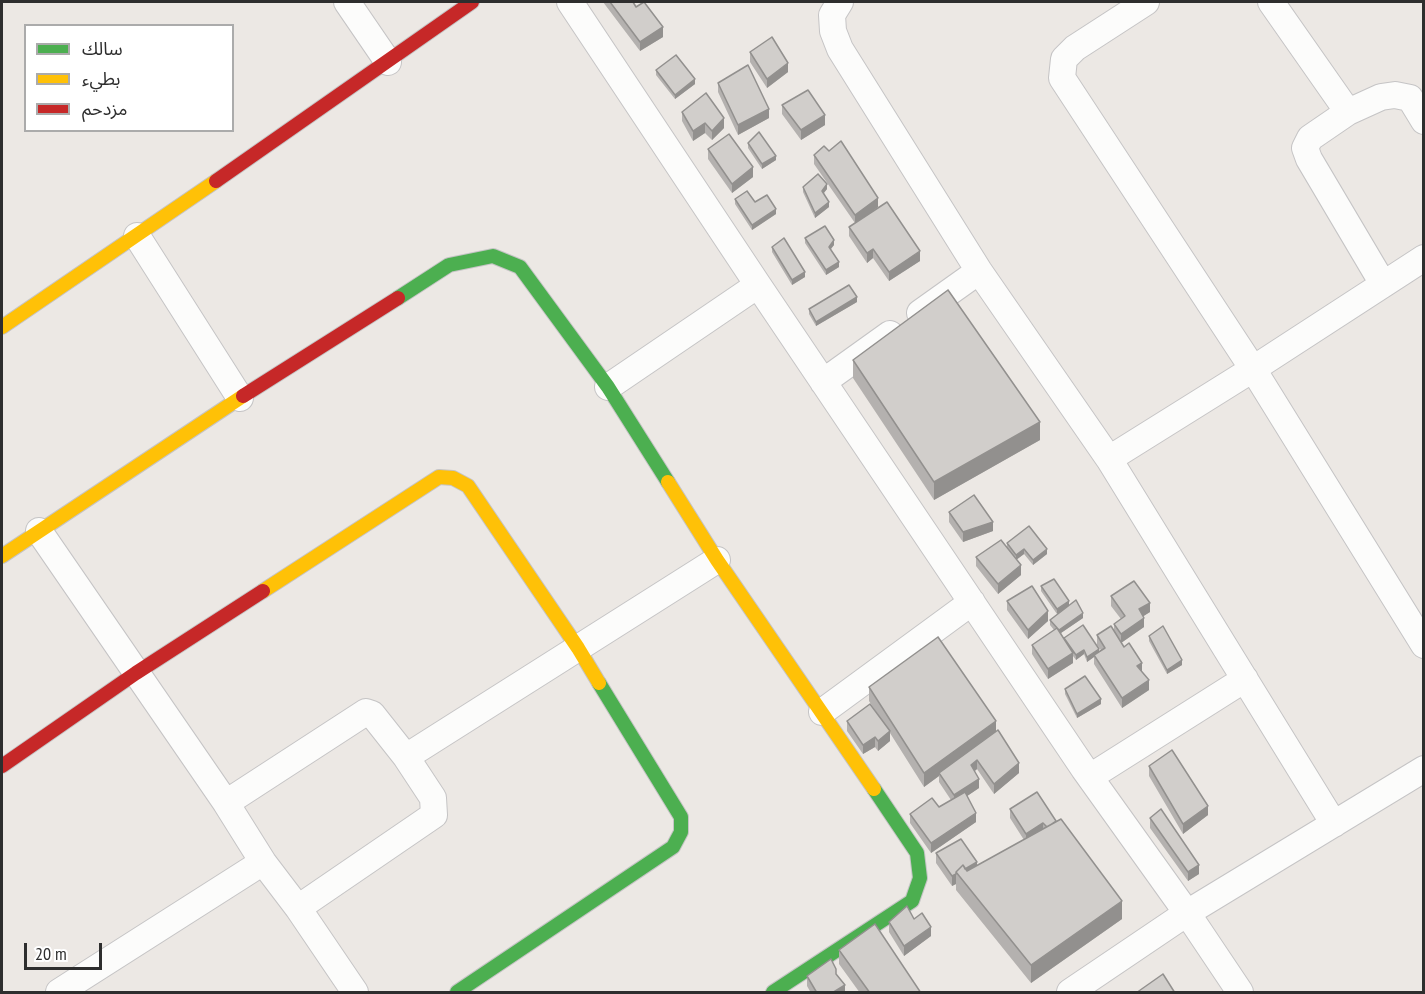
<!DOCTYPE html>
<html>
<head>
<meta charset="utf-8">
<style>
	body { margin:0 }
	#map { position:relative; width:1425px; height:994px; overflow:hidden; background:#ece8e4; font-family:"PT Sans Narrow","Noto Sans Arabic",sans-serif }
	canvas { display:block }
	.frame { position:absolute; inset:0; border:3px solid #2e2e2e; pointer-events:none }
	.legend { position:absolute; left:24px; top:24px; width:210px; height:108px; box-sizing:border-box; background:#fff; border:2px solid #ababab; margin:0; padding:8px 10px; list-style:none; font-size:18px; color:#2e2e2e }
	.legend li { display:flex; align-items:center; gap:12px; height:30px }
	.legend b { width:30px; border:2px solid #ababab }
	.scale { position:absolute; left:24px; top:943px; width:78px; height:27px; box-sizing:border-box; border:3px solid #2e2e2e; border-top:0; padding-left:8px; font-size:18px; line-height:21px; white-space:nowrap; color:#2e2e2e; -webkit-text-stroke:4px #fff; paint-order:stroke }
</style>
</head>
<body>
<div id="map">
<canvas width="1425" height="994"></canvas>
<div class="frame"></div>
<ul class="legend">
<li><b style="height:8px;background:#4caf50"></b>سالك</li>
<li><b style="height:8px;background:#ffc107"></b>بطيء</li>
<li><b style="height:8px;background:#c62828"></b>مزدحم</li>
</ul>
<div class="scale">20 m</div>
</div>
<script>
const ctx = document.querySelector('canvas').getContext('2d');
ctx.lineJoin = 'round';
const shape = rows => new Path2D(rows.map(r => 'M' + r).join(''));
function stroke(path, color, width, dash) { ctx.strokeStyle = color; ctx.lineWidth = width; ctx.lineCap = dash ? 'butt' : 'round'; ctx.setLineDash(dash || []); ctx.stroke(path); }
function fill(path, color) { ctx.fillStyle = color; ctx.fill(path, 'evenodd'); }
const street = shape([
	[347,2,388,62],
	[570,2,758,285,1084,769,1187,913,1240,992],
	[840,2,832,15,833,31,840,49,979,271,1109,459,1253,369,1424,258],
	[1146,2,1075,48,1064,59,1062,78,1253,369,1424,645],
	[1271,2,1348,112],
	[137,236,240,398],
	[1383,284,1309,159,1305,148,1310,138,1348,112,1381,97,1395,95,1410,98,1424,121],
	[920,313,979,271],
	[823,382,890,334],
	[608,387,758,285],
	[1109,459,1334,824],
	[39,531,226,803,263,862,298,908,355,992],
	[822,712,972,602],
	[406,757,717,560],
	[1090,777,1245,679],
	[226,803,366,712,372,714,406,757,433,798,434,815,298,908],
	[59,992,263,862],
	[1070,992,1187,913,1424,769]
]);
const fast = shape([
	[398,298,449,265,493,256,520,267,608,387,668,482],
	[457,992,673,847,681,832,681,817,599,683],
	[773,992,912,901,920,878,917,853,874,789]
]);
const slow = shape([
	[2,327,216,181],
	[668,482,717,560,874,789],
	[2,556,243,396],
	[263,591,439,477,453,478,468,486,578,648,599,683]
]);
const jam = shape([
	[216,181,472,2],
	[243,396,398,298],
	[2,766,136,673,263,591]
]);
stroke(street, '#c5c4c5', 28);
stroke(fast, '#c5c4c5', 16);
stroke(slow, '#c5c4c5', 16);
stroke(jam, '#c5c4c5', 16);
stroke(street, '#fcfcfb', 26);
stroke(fast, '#4caf50', 14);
stroke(slow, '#ffc107', 14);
stroke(jam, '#c62828', 14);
fill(shape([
	[603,2,633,2,663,37,640,51],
	[750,52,788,72,767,88,750,62],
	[656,70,695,84,675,99,656,75],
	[718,83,769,118,738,135,718,92],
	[782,105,825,125,801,140,782,114],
	[682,112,724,128,712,140,705,133,693,141,682,121],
	[748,143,776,160,762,169,748,148],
	[708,149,753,177,732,193,708,159],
	[814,155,878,207,868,215,920,261,889,281,873,258,867,263,849,236,849,227,855,223,814,164],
	[803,187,827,189,824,193,829,207,815,218,803,192],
	[735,199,755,202,776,214,752,230,735,204],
	[805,238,834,245,831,249,839,267,826,275,805,243],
	[772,247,805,277,792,285,772,252],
	[857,302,816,326,809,314,809,309],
	[853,360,1040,440,934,500,853,378],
	[949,512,993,531,963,542,949,522],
	[1007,543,1047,554,1033,565,1024,554,1016,560,1021,575,998,594,976,566,976,557,1007,548],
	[1041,586,1083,618,1061,633,1064,639,1099,652,1101,650,1097,645,1097,635,1114,630,1114,624,1121,619,1111,606,1111,596,1150,612,1143,616,1144,627,1121,643,1142,672,1149,690,1122,708,1094,664,1094,657,1087,662,1084,654,1076,660,1073,656,1073,663,1048,679,1032,654,1032,645,1054,630,1050,625,1050,620,1066,608,1057,614,1041,591],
	[1007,601,1048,621,1028,639,1007,610],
	[1149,636,1182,665,1167,674,1149,641],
	[869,687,996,731,1019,773,994,794,977,769,975,771,979,788,967,796,976,822,931,853,910,823,910,814,939,807,951,800,939,782,939,776,924,787,890,733,890,741,878,751,875,747,863,754,847,731,847,721,879,716,869,701],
	[1065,689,1101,704,1077,718,1065,694],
	[1149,766,1208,815,1183,834,1149,776],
	[1010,809,1056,822,1122,919,1031,983,956,890,956,884,952,886,936,863,936,853,977,866,1024,840,1010,818],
	[1150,818,1199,874,1188,881,1150,828],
	[914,919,931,936,904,956,889,932,889,922],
	[839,950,921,993,860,993,839,964],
	[836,975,845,993,811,993,807,986,807,976]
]), '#b4b1af');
fill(shape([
	[663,27,663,37,640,51,640,42],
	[788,63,788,72,767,88,767,79],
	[695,79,695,84,675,99,675,95],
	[769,109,769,118,738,135,738,125],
	[825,115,825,125,801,140,801,130],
	[724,118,724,128,712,140,712,131],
	[705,123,705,133,693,141,693,131],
	[776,156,776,160,762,169,762,164],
	[753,167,753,177,732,193,732,184],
	[827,184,827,189,822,195,822,191],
	[878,198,878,207,855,224,855,215],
	[829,202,829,207,815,218,815,213],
	[776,209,776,214,752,230,752,225],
	[834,240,834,245,829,251,829,247],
	[873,249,873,258,867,263,867,253],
	[920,251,920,261,889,281,889,272],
	[839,262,839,267,826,275,826,270],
	[805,272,805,277,792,285,792,280],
	[857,297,857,302,816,326,816,322],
	[1040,422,1040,440,934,500,934,482],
	[993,522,993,531,963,542,963,532],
	[1024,549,1024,554,1016,560,1016,555],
	[1047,549,1047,554,1033,565,1033,560],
	[1021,565,1021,575,998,594,998,584],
	[1069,601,1069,606,1057,614,1057,609],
	[1150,603,1150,612,1139,619,1139,609],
	[1048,611,1048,621,1028,639,1028,630],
	[1083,613,1083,618,1058,635,1058,630],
	[1144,618,1144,627,1121,643,1121,634],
	[1099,649,1099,653,1094,655,1094,657,1087,662,1087,657],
	[1084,650,1084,654,1076,660,1076,655],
	[1073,653,1073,663,1048,679,1048,669],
	[1182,660,1182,665,1167,674,1167,670],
	[1142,663,1142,673,1137,666],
	[1149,680,1149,690,1122,708,1122,698],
	[1101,699,1101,704,1077,718,1077,714],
	[996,721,996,735,939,773,939,776,924,787,924,773],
	[890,731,890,741,878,751,878,741],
	[875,737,875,747,863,754,863,745],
	[977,760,977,769,971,774,971,765],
	[1019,763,1019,773,994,794,994,784],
	[979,779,979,788,954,805,954,795],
	[1208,806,1208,815,1183,834,1183,824],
	[976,813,976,822,931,853,931,843],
	[1043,823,1043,832,1026,843,1026,834],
	[977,862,977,872,957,873],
	[1199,865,1199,874,1188,881,1188,872],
	[956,874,956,884,952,886,952,876],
	[1122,901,1122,919,1031,983,1031,965],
	[931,927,931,936,904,956,904,946],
	[845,985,845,993,832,993]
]), '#92908e');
const building = shape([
	[610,2,633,2,636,7,644,2,663,27,640,42,610,2],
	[772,37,788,63,767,79,750,52,772,37],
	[676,55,695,79,675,95,656,70,676,55],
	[748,65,769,109,738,125,718,83,748,65],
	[808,90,825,115,801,130,782,105,808,90],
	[706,93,724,118,712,131,705,123,693,131,682,112,706,93],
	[759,132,776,156,762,164,748,143,759,132],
	[729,134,753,167,732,184,708,149,729,134],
	[841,141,878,198,855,215,814,155,824,146,829,151,841,141],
	[818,174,827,184,822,191,829,202,815,213,803,187,818,174],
	[747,191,755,202,767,195,776,209,752,225,735,199,747,191],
	[887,202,920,251,889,272,873,249,867,253,849,227,887,202],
	[825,226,834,240,829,247,839,262,826,270,805,238,825,226],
	[784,238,805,272,792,280,772,247,784,238],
	[849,285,857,297,816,322,809,309,849,285],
	[948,290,1040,422,934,482,853,360,948,290],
	[974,495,993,522,963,532,949,512,974,495],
	[1029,526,1047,549,1033,560,1024,549,1016,555,1007,543,1029,526],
	[1001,540,1021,565,998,584,976,557,1001,540],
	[1054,579,1069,601,1057,609,1041,586,1054,579],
	[1134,581,1150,603,1139,609,1144,618,1121,634,1114,624,1125,616,1111,596,1134,581],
	[1032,586,1048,611,1028,630,1007,601,1032,586],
	[1076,600,1083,613,1059,630,1050,620,1076,600],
	[1083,625,1099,649,1087,657,1084,650,1076,655,1064,638,1083,625],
	[1111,626,1124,647,1129,643,1142,663,1137,666,1149,680,1122,698,1094,655,1105,648,1097,635,1111,626],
	[1163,626,1182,660,1167,670,1149,636,1163,626],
	[1057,628,1073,653,1048,669,1032,645,1057,628],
	[938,637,996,721,924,773,869,687,938,637],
	[1085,676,1101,699,1077,714,1065,689,1085,676],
	[870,704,890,731,878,741,875,737,863,745,847,721,870,704],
	[998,730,1019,763,994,784,977,760,971,765,979,779,954,795,939,773,998,730],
	[1172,750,1208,806,1183,824,1149,766,1172,750],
	[965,792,976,813,931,843,910,814,932,798,939,807,965,792],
	[1037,792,1056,821,1047,827,1043,823,1026,834,1010,809,1037,792],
	[1161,809,1199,865,1188,872,1150,818,1161,809],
	[1061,819,1122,901,1031,965,956,872,963,865,967,871,1061,819],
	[961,839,977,862,965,869,963,865,956,872,956,874,952,876,936,853,961,839],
	[907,906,914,919,922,913,931,927,904,946,889,922,907,906],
	[875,924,921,993,870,993,839,950,875,924],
	[831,959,836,969,836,974,845,985,832,993,817,993,807,976,831,959],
	[1163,974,1175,993,1136,993,1163,974]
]);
fill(building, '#d1cecb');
stroke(building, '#92908e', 1.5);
</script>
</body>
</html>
